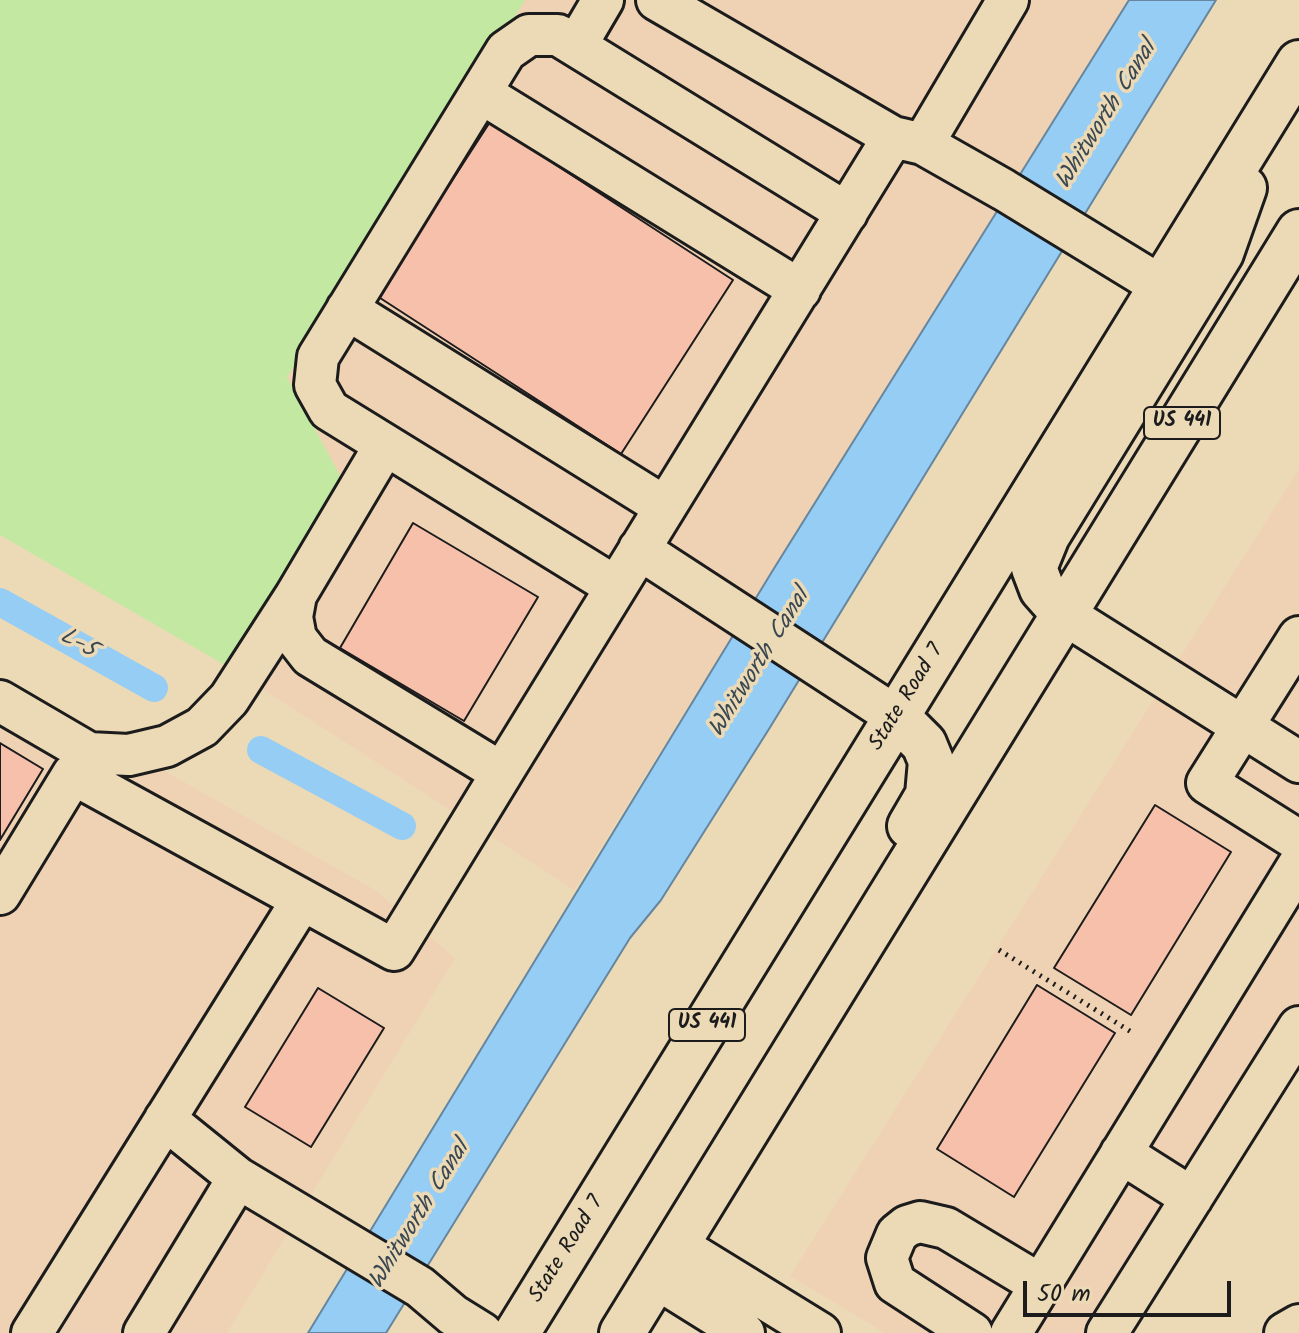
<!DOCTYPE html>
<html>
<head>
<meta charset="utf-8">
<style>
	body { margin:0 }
	#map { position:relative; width:1299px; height:1333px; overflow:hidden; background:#ecdab7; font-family:Kalam,sans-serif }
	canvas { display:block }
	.scale { position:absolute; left:1023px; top:1281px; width:208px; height:36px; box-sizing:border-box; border:4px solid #1c1c1c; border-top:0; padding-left:10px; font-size:24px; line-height:28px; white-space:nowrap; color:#1c1c1c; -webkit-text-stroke:6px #ecdab7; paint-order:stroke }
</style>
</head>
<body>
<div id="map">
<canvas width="1299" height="1333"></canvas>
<div class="scale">50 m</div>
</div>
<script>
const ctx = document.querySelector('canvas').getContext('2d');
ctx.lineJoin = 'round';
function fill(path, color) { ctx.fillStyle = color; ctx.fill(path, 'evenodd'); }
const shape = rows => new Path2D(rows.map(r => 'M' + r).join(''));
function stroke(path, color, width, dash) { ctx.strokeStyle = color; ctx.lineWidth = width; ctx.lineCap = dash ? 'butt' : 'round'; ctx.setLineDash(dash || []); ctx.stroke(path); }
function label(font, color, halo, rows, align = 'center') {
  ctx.font = font + ' Kalam,sans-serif'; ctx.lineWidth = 7; ctx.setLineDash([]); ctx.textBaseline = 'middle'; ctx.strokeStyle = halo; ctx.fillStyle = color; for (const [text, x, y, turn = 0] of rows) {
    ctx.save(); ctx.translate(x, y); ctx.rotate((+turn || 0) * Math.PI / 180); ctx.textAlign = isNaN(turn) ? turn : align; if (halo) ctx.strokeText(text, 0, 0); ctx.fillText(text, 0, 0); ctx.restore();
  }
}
fill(shape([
	[525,0,1128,0,574,890,230,668,345,485,287,377],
	[1299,469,1299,1071,1132,1333,885,1333,790,1276],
	[0,678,375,890,455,958,227,1333,0,1333]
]), '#efd2b3');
fill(shape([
	[0,0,525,0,287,377,345,485,230,668,0,535]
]), '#c2e8a2');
const water = shape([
	[1129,0,1216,0,769,729,661,900,630,938,386,1333,308,1333,773,570,1129,0]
]);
fill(water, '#95cdf4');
stroke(water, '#65869e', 2);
stroke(shape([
	[0,602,154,688],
	[261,750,402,826]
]), '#95cdf4', 28);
const building = shape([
	[490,122,733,280,621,454,377,296,490,122],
	[413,523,538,597,464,721,340,648,413,523],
	[0,743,43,769,0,840,0,743],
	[1155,805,1231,852,1131,1015,1054,968,1155,805],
	[1037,985,1115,1033,1014,1197,937,1149,1037,985],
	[318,988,384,1028,311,1147,245,1107,318,988]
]);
fill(building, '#f7c0aa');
stroke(building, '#1c1c1c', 2);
const minor = shape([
	[657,0,893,137,923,144,1004,190,1161,286],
	[576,46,603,0],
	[481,93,800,290],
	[923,144,1008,0],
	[347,309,665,507],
	[385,445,296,595,292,617,296,638,310,656,502,773,893,137],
	[639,549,897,717],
	[616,587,329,410,315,385,318,357,506,51,529,35,558,35,847,213],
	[1064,614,1299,762],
	[1299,637,1207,783,1299,841],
	[0,701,89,753,129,755,167,746,202,727,229,699,296,595],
	[0,894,73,774,394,950,502,773],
	[165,1119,238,1178,420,1287,453,1315,482,1333],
	[1121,1153,1192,1198],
	[677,1245,820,1333],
	[656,1278,744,1333],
	[32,1333,302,900],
	[144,1333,238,1178],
	[972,1333,895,1283,887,1258,897,1234,907,1226,920,1222,946,1228,1041,1285],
	[1011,1333,1299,864],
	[1107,1333,1299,1027],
	[1285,1333,1299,1325]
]);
const major = shape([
	[1064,614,1042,589,1034,568,1047,536,1221,253,1244,188],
	[897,717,924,744,931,761,928,795,910,826],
	[517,1333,1299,63],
	[622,1333,1299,232]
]);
stroke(minor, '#1c1c1c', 46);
stroke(major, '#1c1c1c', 50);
stroke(shape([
	[999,950,1133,1033]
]), '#1c1c1c', 5, [2, 6]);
stroke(minor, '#ecdab7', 40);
stroke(major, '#ecdab7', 44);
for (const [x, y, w] of [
	[1182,423,76],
	[707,1025,76]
]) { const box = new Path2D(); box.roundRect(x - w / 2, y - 16, w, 32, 6); ctx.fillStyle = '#ecdab7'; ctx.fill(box); stroke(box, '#1c1c1c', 2); }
label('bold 20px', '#1c1c1c', null, [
	["US 441",1182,423],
	["US 441",707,1025]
]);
label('22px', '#1c1c1c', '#ecdab7', [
	["State Road 7",908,698,-58],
	["State Road 7",568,1250,-58]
]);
label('italic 24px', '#3a4852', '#ecdab7', [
	["Whitworth Canal",1108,116,-58],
	["L-5",77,645,29],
	["Whitworth Canal",761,664,-58],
	["Whitworth Canal",421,1216,-58]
]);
</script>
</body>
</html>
